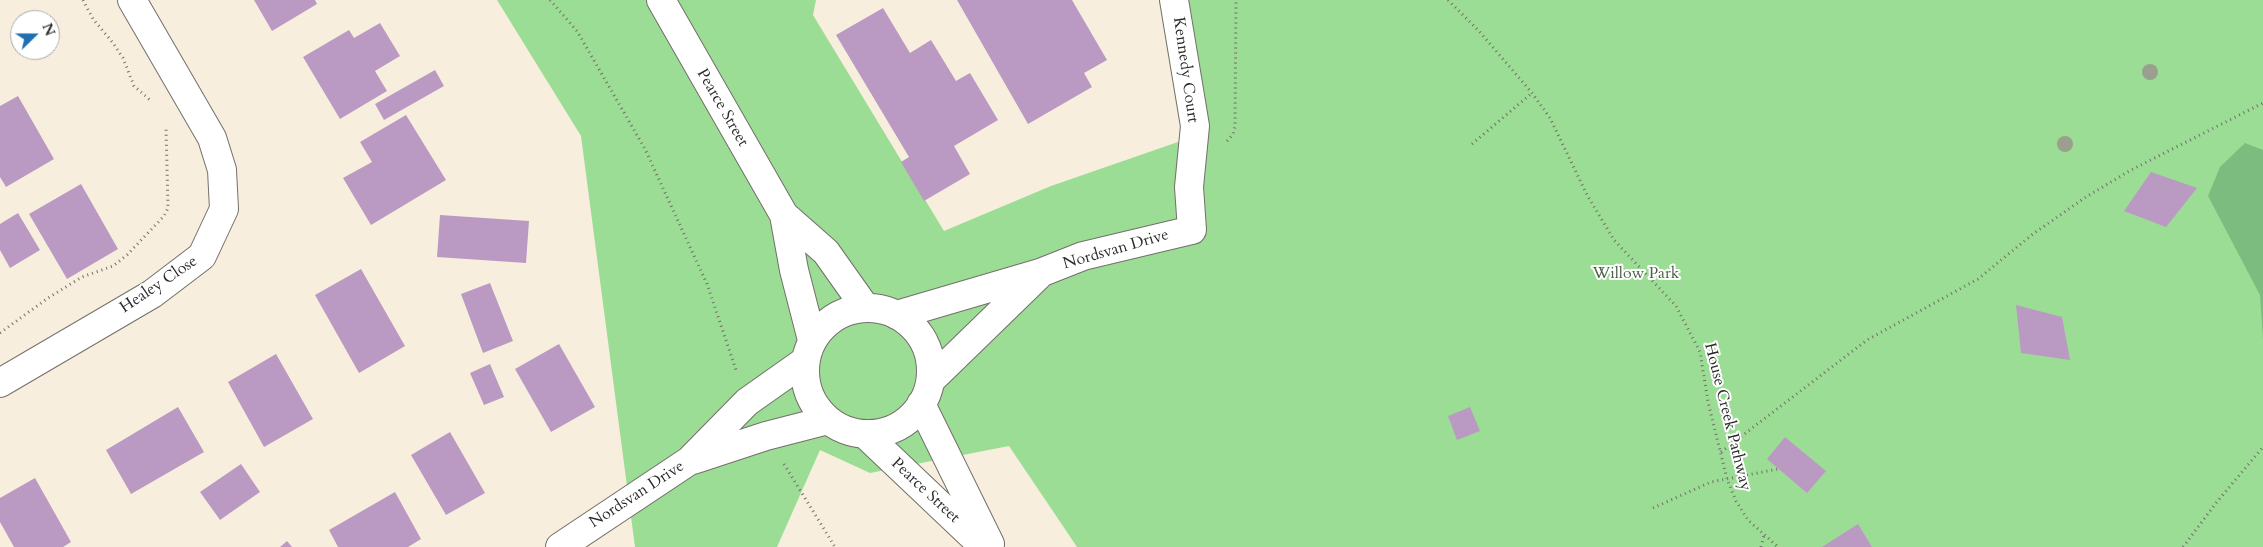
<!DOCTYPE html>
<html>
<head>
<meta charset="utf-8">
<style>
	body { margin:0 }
	#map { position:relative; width:2263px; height:547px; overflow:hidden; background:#f8eede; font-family:Cardo,serif }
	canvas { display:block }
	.north { position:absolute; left:10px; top:10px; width:50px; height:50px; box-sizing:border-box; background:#fff; border:1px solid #aaa; border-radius:50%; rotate:68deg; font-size:14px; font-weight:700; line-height:20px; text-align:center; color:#2b2b2b }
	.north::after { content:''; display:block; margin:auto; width:18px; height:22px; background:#1f6fb2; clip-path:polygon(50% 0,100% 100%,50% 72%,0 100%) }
</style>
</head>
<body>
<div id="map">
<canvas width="2263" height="547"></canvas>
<div class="north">N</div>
</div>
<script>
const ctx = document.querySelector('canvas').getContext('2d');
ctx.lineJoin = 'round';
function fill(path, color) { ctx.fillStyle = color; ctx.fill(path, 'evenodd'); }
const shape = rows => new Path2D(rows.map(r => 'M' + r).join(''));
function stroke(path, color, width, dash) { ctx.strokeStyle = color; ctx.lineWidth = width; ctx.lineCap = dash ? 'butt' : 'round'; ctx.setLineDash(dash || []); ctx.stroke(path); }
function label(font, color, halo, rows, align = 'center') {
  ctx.font = font + ' Cardo,serif'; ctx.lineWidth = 4; ctx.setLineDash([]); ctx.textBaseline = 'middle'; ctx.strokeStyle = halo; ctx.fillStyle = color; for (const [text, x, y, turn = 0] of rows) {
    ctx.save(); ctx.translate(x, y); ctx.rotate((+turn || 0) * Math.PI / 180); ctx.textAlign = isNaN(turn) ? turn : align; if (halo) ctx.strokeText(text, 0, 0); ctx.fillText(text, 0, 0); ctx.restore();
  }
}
fill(shape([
	[497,0,816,0,813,15,944,231,1051,186,1201,134,1164,0,2263,0,2263,547,1077,547,1009,446,870,473,820,450,777,547,635,547,581,136]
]), '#9bdd94');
fill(shape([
	[2245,143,2263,150,2263,339,2260,295,2208,196,2220,167]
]), '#7cbc7e');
fill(shape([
	[254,0,315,0,317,4,272,31],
	[957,0,1072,0,1107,60,1084,73,1092,87,1028,124],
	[883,8,910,53,931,40,956,81,970,73,998,120,954,146,970,174,924,201,901,162,909,157,836,35],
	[380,23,400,56,375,71,387,91,340,119,303,57,349,30,354,38],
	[435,70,444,86,384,120,375,104],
	[18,96,54,159,6,187,0,177,0,106],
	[406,115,446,180,371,225,343,178,372,162,360,142],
	[2151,172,2197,188,2166,227,2124,211],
	[81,184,118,249,67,279,29,214],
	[18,213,40,250,10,268,0,250,0,224],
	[440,215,529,221,526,263,437,257],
	[361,269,405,346,359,373,315,295],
	[490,283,513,341,483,353,461,294],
	[2016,305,2062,317,2070,360,2021,353],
	[559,344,595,407,551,432,515,369],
	[276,354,313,419,264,447,228,382],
	[490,364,504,397,484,405,470,373],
	[178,407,204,452,131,494,106,450],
	[1470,407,1480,431,1457,440,1448,416],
	[450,432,485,493,446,515,411,455],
	[1785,437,1826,471,1807,493,1767,459],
	[241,464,260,492,220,520,200,492],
	[35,478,71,542,63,547,14,547,0,522,0,498],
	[395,492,421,539,408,547,338,547,329,530],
	[1858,524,1872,547,1822,547],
	[287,541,292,547,280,547]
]), '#ba9ac2');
const street = shape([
	[897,315,1040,273,1083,256,1192,230,1189,187,1195,126,1174,0],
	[931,380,1038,276],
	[0,383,152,294,202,256,224,209,222,170,212,138,132,0]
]);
const secondary = shape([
	[661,0,784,215,826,252,865,307],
	[784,215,794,270,812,340],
	'805 371a63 63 0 1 1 126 0a63 63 0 1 1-126 0Z',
	[921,404,990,544],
	[866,435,984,547],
	[693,460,766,436,828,420],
	[560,547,689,461,747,402,805,361]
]);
stroke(street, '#736f6a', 30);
stroke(secondary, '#736f6a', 30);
stroke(shape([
	[83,0,93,19,113,43,123,58,134,86,150,100],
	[550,0,577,31,645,149,707,284,736,370],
	[1448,0,1479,31,1532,93,1550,118,1587,195,1614,240,1676,306,1700,352,1708,402,1727,479,1736,501,1748,520,1778,547],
	[1227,141,1233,134,1235,127,1236,0],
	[1472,144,1532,93],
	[0,333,48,298,82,277,113,266,127,255,164,216,168,208,166,128],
	[1721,452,1867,340,1978,279,2033,234,2086,197,2131,170,2263,103],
	[784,464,835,547],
	[1653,508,1711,482,1778,469],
	[1761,547,1764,535],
	[2183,547,2216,503,2263,447]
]), '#736f6a', 3, [1, 4]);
stroke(street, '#fff', 28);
stroke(secondary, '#fff', 28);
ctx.fillStyle = '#9aa08d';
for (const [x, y] of [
	[2150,72],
	[2065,144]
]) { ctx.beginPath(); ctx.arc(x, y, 8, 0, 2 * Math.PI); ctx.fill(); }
label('16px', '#2b2b2b', '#fff', [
	["Kennedy Court",1185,70,82],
	["Pearce Street",722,108,60],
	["Nordsvan Drive",1116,250,-16],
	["Healey Close",159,285,-34],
	["House Creek Pathway",1727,417,76],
	["Pearce Street",925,491,43],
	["Nordsvan Drive",637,495,-33]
]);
label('16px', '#4d604a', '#fff', [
	["Willow Park",1636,274]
]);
</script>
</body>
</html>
